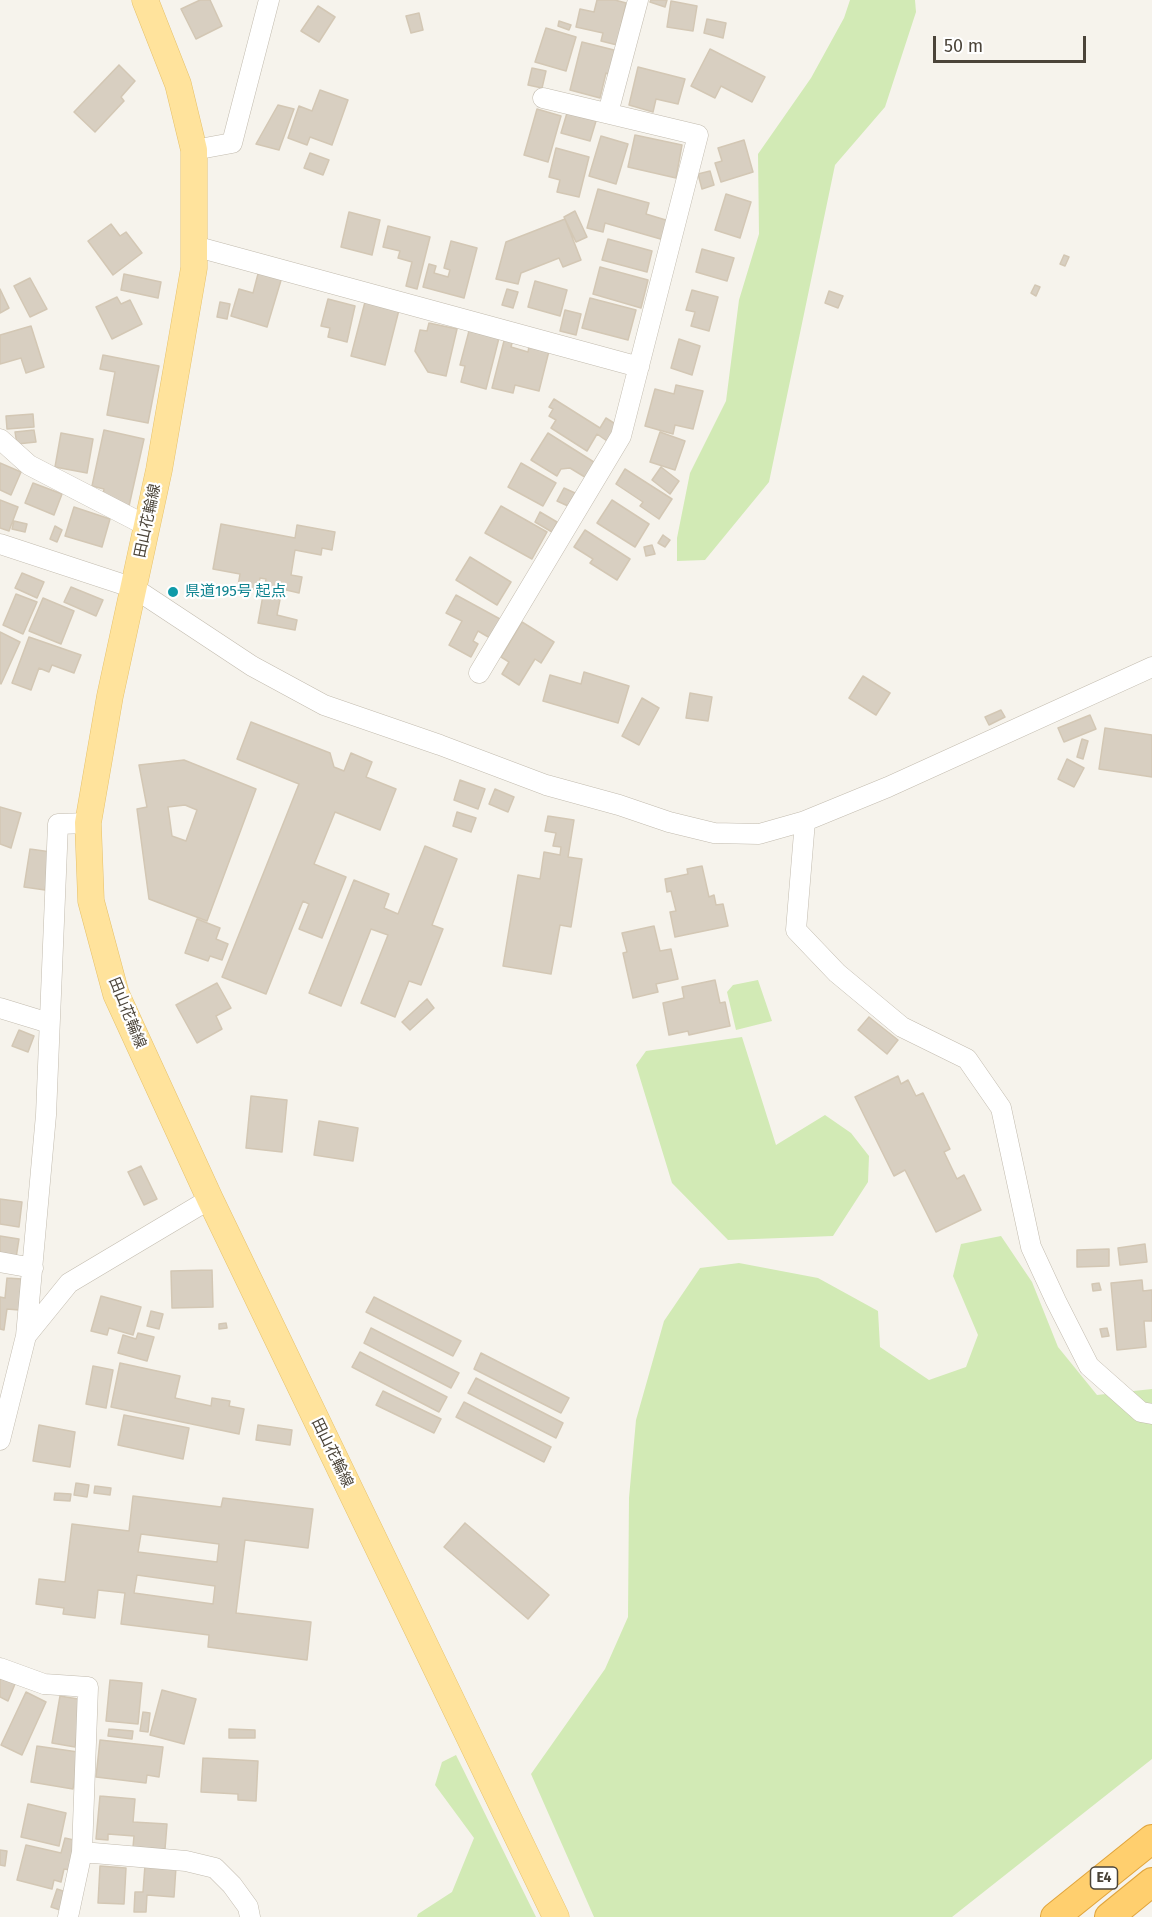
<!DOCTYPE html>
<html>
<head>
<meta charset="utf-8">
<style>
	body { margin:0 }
	#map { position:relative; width:1152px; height:1917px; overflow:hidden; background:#f6f3ec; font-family:"Fira Sans",sans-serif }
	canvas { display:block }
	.scale { position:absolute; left:933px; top:36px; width:153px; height:27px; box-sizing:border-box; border:3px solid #4b4439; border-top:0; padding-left:8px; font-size:18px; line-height:21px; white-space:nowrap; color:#4b4439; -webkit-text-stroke:4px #fff; paint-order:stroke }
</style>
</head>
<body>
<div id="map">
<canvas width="1152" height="1917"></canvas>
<div class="scale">50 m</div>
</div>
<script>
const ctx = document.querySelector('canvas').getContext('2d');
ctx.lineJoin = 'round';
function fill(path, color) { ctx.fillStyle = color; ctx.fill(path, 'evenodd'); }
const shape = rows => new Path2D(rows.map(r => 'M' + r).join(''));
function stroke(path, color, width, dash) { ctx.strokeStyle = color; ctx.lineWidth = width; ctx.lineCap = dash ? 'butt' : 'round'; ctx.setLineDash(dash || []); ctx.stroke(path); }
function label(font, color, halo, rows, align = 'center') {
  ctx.font = font + ' "Fira Sans","Noto Sans JP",sans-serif'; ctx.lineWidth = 4.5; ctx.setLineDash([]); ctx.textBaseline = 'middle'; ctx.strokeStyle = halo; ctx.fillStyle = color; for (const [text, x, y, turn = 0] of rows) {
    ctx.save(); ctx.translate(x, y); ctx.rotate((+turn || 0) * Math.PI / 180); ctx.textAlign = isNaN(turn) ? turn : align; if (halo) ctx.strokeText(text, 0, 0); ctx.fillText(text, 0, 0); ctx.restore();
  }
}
fill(shape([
	[850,0,915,0,916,12,885,107,835,165,769,482,705,560,677,561,677,538,690,473,726,401,739,300,759,234,758,154,811,78,844,18],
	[758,980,772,1021,736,1030,727,992,733,985],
	[742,1037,776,1145,825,1115,851,1133,869,1156,868,1182,833,1236,728,1240,672,1183,636,1065,646,1051],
	[1001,1236,1032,1282,1058,1347,1097,1395,1152,1389,1152,1759,952,1917,594,1917,531,1774,605,1669,628,1617,629,1498,636,1420,664,1321,700,1268,739,1263,818,1278,878,1311,880,1347,929,1380,966,1367,978,1335,953,1276,961,1244],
	[456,1755,536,1917,417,1917,418,1914,452,1892,474,1838,435,1785,442,1762]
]), '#d2eab5');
const building = shape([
	[200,0,210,0,222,26,196,39,181,9,200,0],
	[597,0,615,0,626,3,617,45,601,41,603,33,576,27,580,9,594,12,597,0],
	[651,0,667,0,665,7,650,2,651,0],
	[671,1,697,6,693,31,667,27,671,1],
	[318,6,335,17,319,42,301,31,318,6],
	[419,13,423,30,411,33,406,16,419,13],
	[707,19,726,23,723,38,704,33,707,19],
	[559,21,571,25,569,30,558,26,559,21],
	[546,28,576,37,566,71,535,62,546,28],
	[582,42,618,51,612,75,606,73,600,98,570,90,582,42],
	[710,49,765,77,752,102,721,86,715,98,691,86,710,49],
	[119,65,135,81,121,97,124,101,95,132,74,112,119,65],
	[638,67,685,79,678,104,656,99,653,112,629,105,638,67],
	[532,68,546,71,542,88,528,85,532,68],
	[320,90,348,100,332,145,310,137,307,145,288,138,299,106,312,111,320,90],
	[278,105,294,109,279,150,256,144,278,105],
	[537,109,561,116,548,162,524,155,537,109],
	[567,113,596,121,590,141,561,133,567,113],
	[635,135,682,145,676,178,628,167,635,135],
	[601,136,628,144,616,184,589,176,601,136],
	[744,140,753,172,721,182,715,163,722,161,718,148,744,140],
	[556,148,589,157,579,197,557,192,560,180,549,177,556,148],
	[310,153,329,160,323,175,304,168,310,153],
	[710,171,714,185,702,189,698,174,710,171],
	[598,189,649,203,646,214,669,221,664,240,605,223,603,232,587,228,598,189],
	[726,194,751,202,740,238,715,230,726,194],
	[575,211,587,237,576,242,564,217,575,211],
	[349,212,380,220,372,255,341,247,349,212],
	[565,219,581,260,563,267,559,258,521,273,518,284,496,279,506,242,565,219],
	[111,224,120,236,126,232,142,253,113,275,88,241,111,224],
	[388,226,430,237,417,289,406,286,412,262,398,258,400,251,383,247,388,226],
	[608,239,652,251,647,272,602,260,608,239],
	[451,241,477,248,464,298,423,287,429,264,436,266,434,273,448,277,450,270,444,268,451,241],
	[702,249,734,258,727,281,696,272,702,249],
	[1064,255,1069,257,1065,266,1060,264,1064,255],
	[600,267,648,280,641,308,593,294,600,267],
	[259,270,282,277,267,327,231,316,239,289,253,293,259,270],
	[124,274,161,282,158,298,121,290,124,274],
	[30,278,47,309,30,317,14,286,30,278],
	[535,281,567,290,560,316,528,307,535,281],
	[1035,285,1040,287,1036,296,1031,293,1035,285],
	[0,289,9,308,0,313,0,289],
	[507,289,518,292,513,308,502,305,507,289],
	[692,290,718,297,709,331,691,326,695,312,686,310,692,290],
	[829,291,843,296,838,308,825,303,829,291],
	[117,297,121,304,130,300,142,324,112,339,96,307,117,297],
	[366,298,400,306,385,365,351,356,366,298],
	[590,298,636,310,628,340,582,328,590,298],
	[328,299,355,306,347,342,328,337,330,328,321,326,328,299],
	[220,302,230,304,227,319,217,317,220,302],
	[565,310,581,314,576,335,560,331,565,310],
	[429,323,457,329,446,376,428,372,415,351,420,330,427,331,429,323],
	[31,326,44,367,26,373,21,358,0,364,0,335,31,326],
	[469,331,499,338,486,389,461,382,465,366,460,365,469,331],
	[505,337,513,339,511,347,528,352,529,346,549,351,539,391,515,385,513,393,492,388,505,337],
	[679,339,700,346,692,375,671,368,679,339],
	[103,355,159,366,148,423,107,415,115,372,100,369,103,355],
	[676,385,703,391,693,429,675,425,673,434,645,426,655,389,674,394,676,385],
	[554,399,600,428,606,418,617,425,607,441,597,434,587,451,551,428,556,420,549,416,553,409,549,407,554,399],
	[33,414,34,427,7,429,6,416,33,414],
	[34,430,36,442,17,444,15,432,34,430],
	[104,430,144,439,129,506,102,500,104,489,92,486,104,430],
	[660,432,685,441,675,470,650,462,660,432],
	[61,433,93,439,87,473,55,467,61,433],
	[548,433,597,464,588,479,570,468,561,469,557,476,531,460,548,433],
	[0,463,21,472,11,495,0,490,0,463],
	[521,463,556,483,543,506,508,487,521,463],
	[661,467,679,481,670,494,652,480,661,467],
	[625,469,672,499,659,519,640,506,643,502,616,484,625,469],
	[33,483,62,494,54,515,25,503,33,483],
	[564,488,575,493,568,506,557,501,564,488],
	[0,500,18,507,9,531,0,528,0,500],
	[612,500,649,524,635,547,597,523,612,500],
	[501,506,547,532,532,559,485,533,501,506],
	[74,507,110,519,102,547,65,536,74,507],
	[540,512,557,522,552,532,535,522,540,512],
	[14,521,27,524,25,532,12,529,14,521],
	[221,524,295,538,297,525,335,532,332,550,322,548,321,555,295,550,291,575,302,577,299,593,282,589,277,615,297,620,295,630,258,623,266,579,260,578,258,590,238,586,240,574,213,569,221,524],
	[55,526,62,530,57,542,50,539,55,526],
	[585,530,630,559,617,580,590,563,593,559,574,547,585,530],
	[663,535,670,540,665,547,658,543,663,535],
	[652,545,655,554,646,556,644,547,652,545],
	[470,557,511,582,497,605,456,580,470,557],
	[22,573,44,582,37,598,15,588,22,573],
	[71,587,103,600,96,616,64,602,71,587],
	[16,594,37,602,23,634,3,625,16,594],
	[456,595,500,619,490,638,478,631,473,641,478,644,471,657,449,645,462,621,446,613,456,595],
	[43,598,74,611,61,644,29,631,43,598],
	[522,622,554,642,541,663,535,659,519,685,502,674,509,662,501,657,522,622],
	[0,632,20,642,1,684,0,683,0,632],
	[29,637,81,655,74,673,52,665,49,672,39,668,31,690,12,683,29,637],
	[584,672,629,686,618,723,543,701,550,675,581,684,584,672],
	[863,676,890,693,876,715,849,698,863,676],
	[690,693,712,697,708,721,686,718,690,693],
	[642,698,659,708,639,745,622,736,642,698],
	[1001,710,1005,717,989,725,985,717,1001,710],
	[1090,715,1096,729,1064,742,1058,728,1090,715],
	[251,722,330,753,334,767,344,771,351,753,372,762,366,777,396,789,380,830,335,812,314,864,346,877,322,938,299,929,309,904,303,901,266,994,222,977,299,784,237,759,251,722],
	[1105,728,1152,735,1152,777,1099,769,1105,728],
	[1082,739,1088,741,1083,759,1077,757,1082,739],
	[1067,759,1084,768,1074,787,1058,779,1067,759],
	[184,760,256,789,207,921,149,899,137,809,147,807,139,765,184,760],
	[185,805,197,810,186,841,172,836,168,807,185,805],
	[460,780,485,789,478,809,454,800,460,780],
	[495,789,514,797,508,812,489,804,495,789],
	[0,807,21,813,11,848,0,844,0,807],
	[457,812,476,818,471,832,453,826,457,812],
	[548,816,574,820,568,857,582,859,571,927,560,925,551,974,503,966,518,875,540,879,544,852,560,855,561,847,553,846,556,833,545,831,548,816],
	[425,846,457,859,432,925,443,929,421,985,409,981,395,1017,361,1003,388,935,371,929,341,1006,309,993,354,880,389,894,384,908,398,914,425,846],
	[30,849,51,852,45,890,24,887,30,849],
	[702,866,709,897,714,895,716,905,723,904,728,926,675,937,670,912,676,911,671,891,667,892,665,879,688,874,687,869,702,866],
	[197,919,220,928,216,939,228,944,222,960,210,956,208,961,185,953,197,919],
	[654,926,660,951,671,949,678,979,656,984,658,992,633,998,623,953,627,952,622,933,654,926],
	[715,980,720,1003,725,1002,730,1026,689,1035,688,1031,669,1035,663,1003,684,998,682,987,715,980],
	[217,983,231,1008,216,1016,222,1029,197,1043,176,1005,217,983],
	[427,999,434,1008,410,1030,402,1022,427,999],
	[869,1017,898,1040,887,1054,858,1030,869,1017],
	[19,1030,34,1036,28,1052,12,1046,19,1030],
	[898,1076,901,1084,908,1080,916,1096,923,1093,950,1149,944,1152,957,1179,964,1175,981,1210,936,1232,905,1170,894,1176,855,1097,898,1076],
	[251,1096,287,1100,282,1152,246,1148,251,1096],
	[319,1121,358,1128,353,1161,314,1155,319,1121],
	[141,1166,157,1199,144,1205,128,1172,141,1166],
	[0,1199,22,1202,19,1227,0,1224,0,1199],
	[0,1236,19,1239,16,1258,0,1255,0,1236],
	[1145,1244,1147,1262,1120,1265,1118,1248,1145,1244],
	[1109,1249,1109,1266,1077,1267,1077,1250,1109,1249],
	[212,1270,213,1307,172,1308,171,1271,212,1270],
	[7,1278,22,1279,19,1310,7,1309,4,1330,0,1329,0,1297,5,1298,7,1278],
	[1142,1280,1143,1291,1152,1290,1152,1321,1144,1321,1146,1347,1117,1350,1111,1283,1142,1280],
	[1099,1283,1101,1290,1093,1291,1092,1284,1099,1283],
	[101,1296,141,1307,133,1335,109,1328,107,1335,91,1331,101,1296],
	[374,1297,461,1341,453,1356,366,1312,374,1297],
	[151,1311,163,1314,159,1329,147,1326,151,1311],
	[226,1323,227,1328,219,1329,219,1324,226,1323],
	[371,1328,459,1373,451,1388,364,1343,371,1328],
	[1107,1328,1109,1336,1102,1337,1100,1329,1107,1328],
	[138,1333,154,1337,147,1361,118,1353,123,1335,136,1339,138,1333],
	[360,1352,447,1397,439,1412,352,1367,360,1352],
	[481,1353,569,1398,561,1413,474,1369,481,1353],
	[120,1363,180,1376,175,1398,211,1406,212,1398,230,1401,229,1406,244,1409,239,1434,111,1407,120,1363],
	[93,1366,113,1370,106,1408,86,1404,93,1366],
	[476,1378,563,1423,556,1438,468,1393,476,1378],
	[383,1391,441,1419,434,1433,376,1405,383,1391],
	[464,1402,551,1447,544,1462,456,1417,464,1402],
	[124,1415,189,1428,183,1459,118,1445,124,1415],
	[39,1425,75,1432,70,1467,33,1461,39,1425],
	[258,1425,292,1430,290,1445,256,1440,258,1425],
	[76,1483,89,1485,87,1497,74,1495,76,1483],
	[95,1486,111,1488,110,1495,94,1493,95,1486],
	[55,1493,71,1494,70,1501,54,1500,55,1493],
	[133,1496,221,1507,223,1498,313,1509,308,1548,245,1540,236,1613,311,1622,307,1660,208,1647,209,1635,121,1624,125,1593,98,1590,95,1618,63,1614,64,1608,36,1604,39,1579,65,1582,72,1524,129,1531,133,1496],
	[141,1534,219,1544,217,1562,138,1552,141,1534],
	[137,1575,215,1586,213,1604,134,1593,137,1575],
	[465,1523,549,1595,528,1619,444,1547,465,1523],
	[0,1677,15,1684,8,1701,0,1697,0,1677],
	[110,1680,142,1683,138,1724,106,1721,110,1680],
	[162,1690,196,1699,184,1744,150,1735,162,1690],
	[26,1692,46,1702,22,1755,1,1745,26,1692],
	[60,1696,84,1700,75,1747,52,1743,60,1696],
	[143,1712,150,1713,148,1732,140,1731,143,1712],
	[109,1729,133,1731,132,1739,108,1736,109,1729],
	[229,1729,255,1730,255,1738,229,1738,229,1729],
	[100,1740,163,1747,159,1777,147,1775,146,1783,96,1777,100,1740],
	[37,1746,78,1752,73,1789,31,1782,37,1746],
	[203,1758,258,1761,256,1801,238,1800,238,1794,201,1792,203,1758],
	[100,1796,135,1799,133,1822,167,1824,165,1849,133,1847,134,1836,108,1834,108,1840,96,1839,100,1796],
	[28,1804,66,1813,59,1846,21,1837,28,1804],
	[65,1838,78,1841,71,1870,64,1869,61,1882,54,1880,52,1889,17,1880,26,1845,61,1853,65,1838],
	[0,1850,7,1851,5,1866,0,1865,0,1850],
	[145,1865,176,1867,174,1897,147,1895,146,1912,134,1912,135,1892,143,1892,145,1865],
	[100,1866,126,1868,124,1904,98,1903,100,1866],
	[57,1889,69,1893,63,1911,51,1907,57,1889]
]);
fill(building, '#d8cfc1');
stroke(building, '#d3c7b4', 1.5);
const minor = shape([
	[608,113,638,0],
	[194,150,232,143,269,0],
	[194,246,639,367],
	[0,439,29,465,147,526],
	[0,544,134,588,252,666,324,705,440,745,546,785,619,805,669,822,714,833,759,834,805,821,888,787,1152,667],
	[479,673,621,436,698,135,543,98],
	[805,821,796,930,837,973,902,1027,967,1059,1001,1108,1031,1247,1056,1301,1089,1366,1141,1412,1152,1414],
	[0,1008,49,1023],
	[0,1262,33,1268],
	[26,1336,69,1283,210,1199],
	[0,1440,26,1336,46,1115,58,824,88,823],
	[0,1668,44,1684,88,1687,82,1852,68,1917],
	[82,1852,186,1861,215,1868,232,1885,248,1907,250,1917]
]);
const major = shape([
	[145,0,178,84,194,150,194,268,159,470,110,696,88,823,91,901,116,994,210,1199,556,1917]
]);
const highway = shape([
	[1055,1917,1152,1839],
	[1109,1917,1152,1882]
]);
stroke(minor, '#c2bbae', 21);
stroke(major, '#e6c16a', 27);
stroke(highway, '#e0a43c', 30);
stroke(minor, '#fff', 20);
stroke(major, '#ffe39c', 26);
stroke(highway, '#ffcf6e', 28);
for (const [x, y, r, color] of [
	[173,592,6,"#0f9aa8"]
]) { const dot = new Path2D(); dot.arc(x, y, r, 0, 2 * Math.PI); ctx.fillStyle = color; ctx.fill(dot); stroke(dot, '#fff', 2); }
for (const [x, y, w] of [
	[1104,1878,27]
]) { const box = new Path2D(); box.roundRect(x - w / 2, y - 11, w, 22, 4.5); ctx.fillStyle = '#fff'; ctx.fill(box); stroke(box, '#4b4439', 1.5); }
label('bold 14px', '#4b4439', null, [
	["E4",1104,1878]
]);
label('15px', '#4b4439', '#fff', [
	["田山花輪線",148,521,-78],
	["田山花輪線",127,1013,68],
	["田山花輪線",332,1453,64]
]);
label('15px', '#0d838f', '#fff', [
	["県道195号 起点",185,592]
], 'left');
</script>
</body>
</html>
